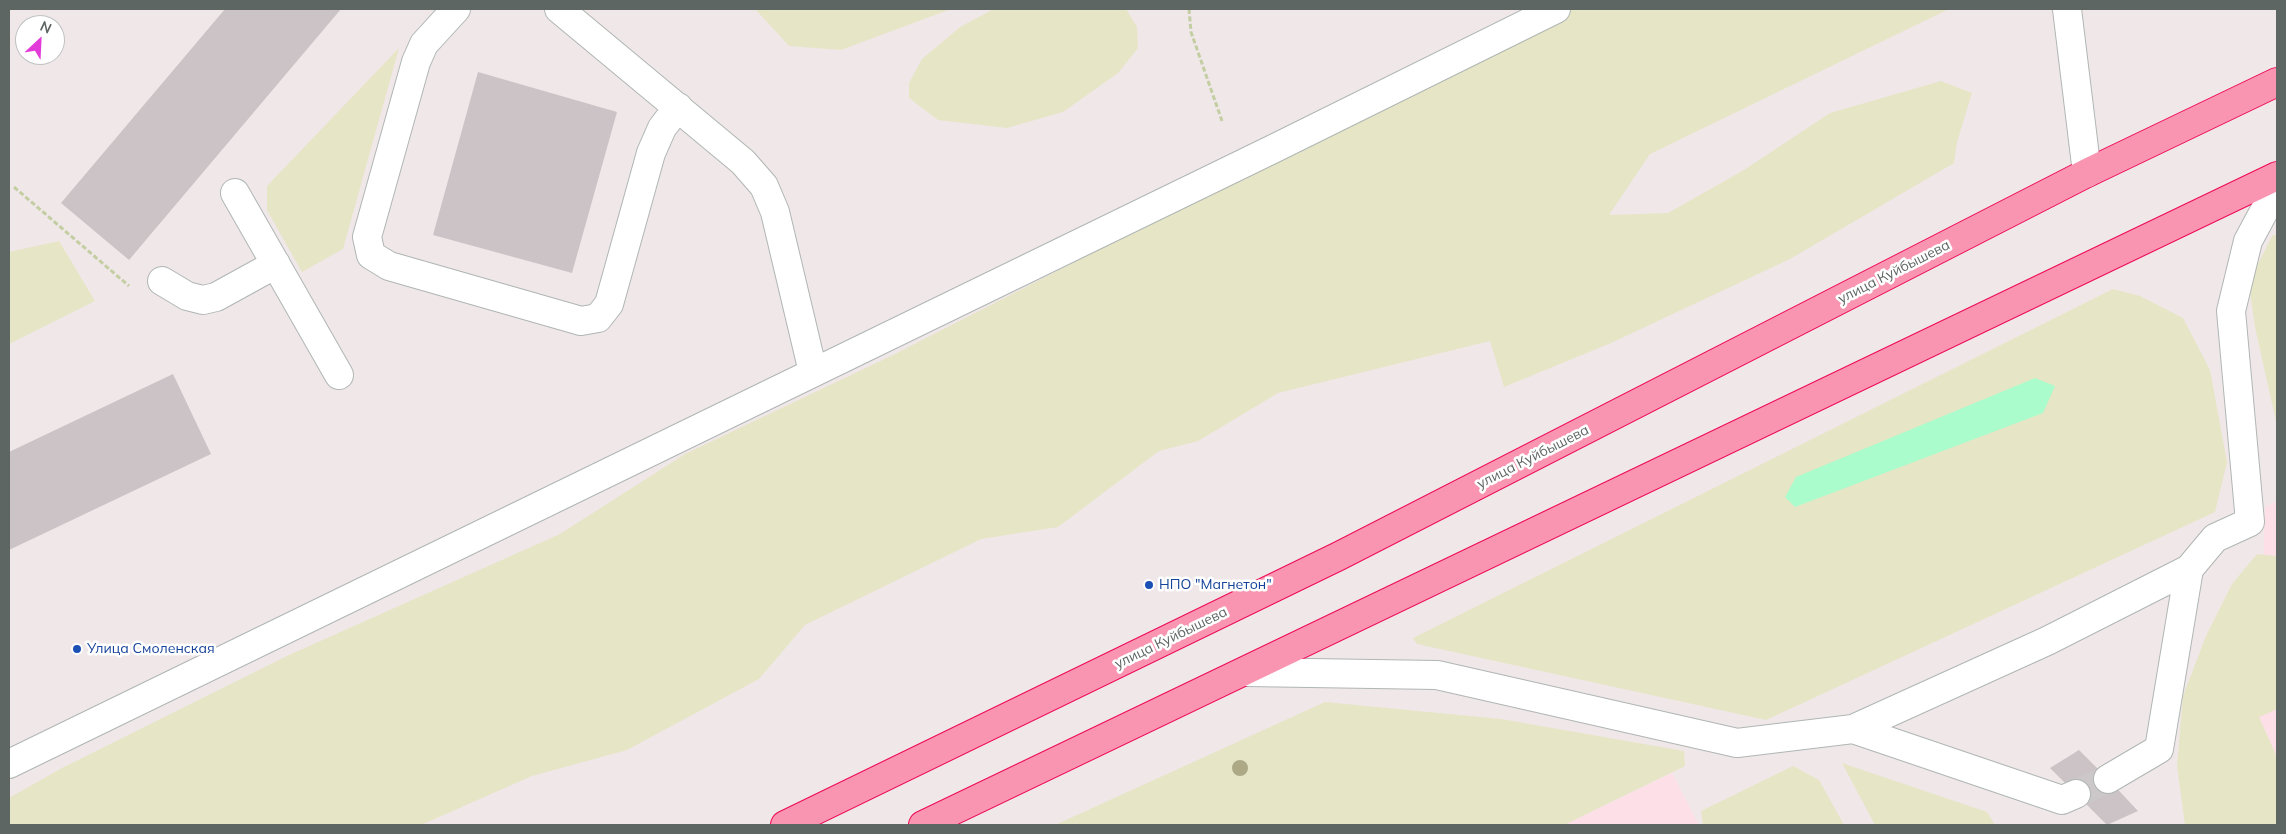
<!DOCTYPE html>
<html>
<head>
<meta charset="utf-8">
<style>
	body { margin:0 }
	#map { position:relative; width:2286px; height:834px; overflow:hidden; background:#f0e7e9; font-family:Mulish,sans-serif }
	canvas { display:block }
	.frame { position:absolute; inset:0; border:10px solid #5e6663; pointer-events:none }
	.north { position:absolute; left:15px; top:15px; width:50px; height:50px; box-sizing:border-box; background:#fff; border:1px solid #bfc2c1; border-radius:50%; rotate:25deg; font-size:14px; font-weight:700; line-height:20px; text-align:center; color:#5e6663 }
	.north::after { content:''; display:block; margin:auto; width:18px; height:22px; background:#e33ada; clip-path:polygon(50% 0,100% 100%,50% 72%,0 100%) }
</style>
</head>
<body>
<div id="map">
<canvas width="2286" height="834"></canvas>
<div class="frame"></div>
<div class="north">N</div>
</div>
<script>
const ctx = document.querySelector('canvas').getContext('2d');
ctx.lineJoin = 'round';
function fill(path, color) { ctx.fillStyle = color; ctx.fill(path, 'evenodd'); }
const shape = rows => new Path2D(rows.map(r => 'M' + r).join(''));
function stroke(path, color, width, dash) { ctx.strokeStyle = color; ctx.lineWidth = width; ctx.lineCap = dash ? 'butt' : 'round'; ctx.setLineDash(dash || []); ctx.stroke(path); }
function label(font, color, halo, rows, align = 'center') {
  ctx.font = font + ' Mulish,sans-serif'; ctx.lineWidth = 5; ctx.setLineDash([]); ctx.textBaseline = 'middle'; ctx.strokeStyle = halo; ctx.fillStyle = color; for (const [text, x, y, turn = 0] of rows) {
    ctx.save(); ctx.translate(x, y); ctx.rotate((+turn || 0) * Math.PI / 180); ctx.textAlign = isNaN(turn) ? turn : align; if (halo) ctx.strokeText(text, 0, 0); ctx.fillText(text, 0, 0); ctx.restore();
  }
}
fill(shape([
	[2277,501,2277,757,2259,717,2265,507],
	[1672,773,1699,825,1564,825]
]), '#fddfe7');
fill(shape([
	[755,9,951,9,841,50,789,46],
	[994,9,1126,9,1137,27,1138,48,1118,73,1063,112,1007,128,938,120,909,98,909,83,922,59,960,27],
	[1570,9,1949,9,1650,154,1609,215,1668,213,1744,170,1830,113,1941,81,1972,93,1957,142,1954,163,1790,259,1611,343,1504,387,1490,341,1278,393,1198,441,1159,451,1058,527,981,539,805,625,759,679,627,750,532,776,421,825,9,825,9,798,62,768,289,655,560,534,685,454,891,356],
	[399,48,343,249,302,272,267,210,267,186],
	[2277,234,2277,426,2255,327,2250,292,2255,270,2272,236],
	[59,241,95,301,9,344,9,252],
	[2113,289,2140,296,2183,318,2210,370,2227,462,2215,512,1766,720,1417,644,1413,638],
	[2257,554,2277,556,2277,709,2259,717,2277,757,2277,825,2185,825,2177,766,2183,696,2206,636,2232,584],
	[1325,702,1501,719,1684,751,1685,766,1564,825,1055,825],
	[1842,763,1987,812,1995,825,1875,825],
	[1793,766,1819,780,1844,825,1703,825,1701,811]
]), '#e6e5c5');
fill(shape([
	[2035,378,2055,386,2043,413,1795,507,1785,497,1796,477]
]), '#abfccc');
fill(shape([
	[225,9,341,9,129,260,61,203],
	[478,72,617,112,572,273,433,235],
	[173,374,211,454,9,550,9,452],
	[2079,750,2108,779,2138,811,2107,825,2050,768]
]), '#cbc3c5');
stroke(shape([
	[2076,794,2108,779]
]), '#ccc7c8', 28, [28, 14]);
const minor = shape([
	[456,9,424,44,416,62,367,237,371,255,389,266,581,321,598,318,609,304,651,153,662,128,678,107],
	[559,9,743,162,764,186,775,212,813,372],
	[2067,9,2087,173],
	[235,193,339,375],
	[162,281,187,296,203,300,216,297,276,264],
	[1246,672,1437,675,1737,743,1853,729,2047,641,2189,569,2215,538,2250,522,2231,311,2248,241,2277,187],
	[1853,729,2062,800,2076,794],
	[9,764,1273,149,1556,9],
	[2108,779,2159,749,2189,569]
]);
const highway = shape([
	[785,825,1339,556,2087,173,2277,82],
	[923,825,2277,176]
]);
stroke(minor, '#afb6b4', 30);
stroke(highway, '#ed0957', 30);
stroke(shape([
	[1189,9,1191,32,1222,121],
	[14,187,129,286]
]), '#c3cea2', 3, [5, 2.5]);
stroke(minor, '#fff', 28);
stroke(highway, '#f995b1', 28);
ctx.fillStyle = '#ada986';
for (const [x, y] of [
	[1240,768]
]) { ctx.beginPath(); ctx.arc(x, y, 8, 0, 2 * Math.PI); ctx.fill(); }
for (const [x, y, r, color] of [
	[1149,585,5,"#1a4fb4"],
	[77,649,5,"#1a4fb4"]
]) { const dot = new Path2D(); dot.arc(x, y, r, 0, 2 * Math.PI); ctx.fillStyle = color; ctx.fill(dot); stroke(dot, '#fff', 2); }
label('14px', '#5e6663', '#fff', [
	["улица Куйбышева",1894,272,-27],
	["улица Куйбышева",1533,457,-27],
	["улица Куйбышева",1171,638,-26]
]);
label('14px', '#164399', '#fff', [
	["НПО \"Магнетон\"",1159,585],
	["Улица Смоленская",87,649]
], 'left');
</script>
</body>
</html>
